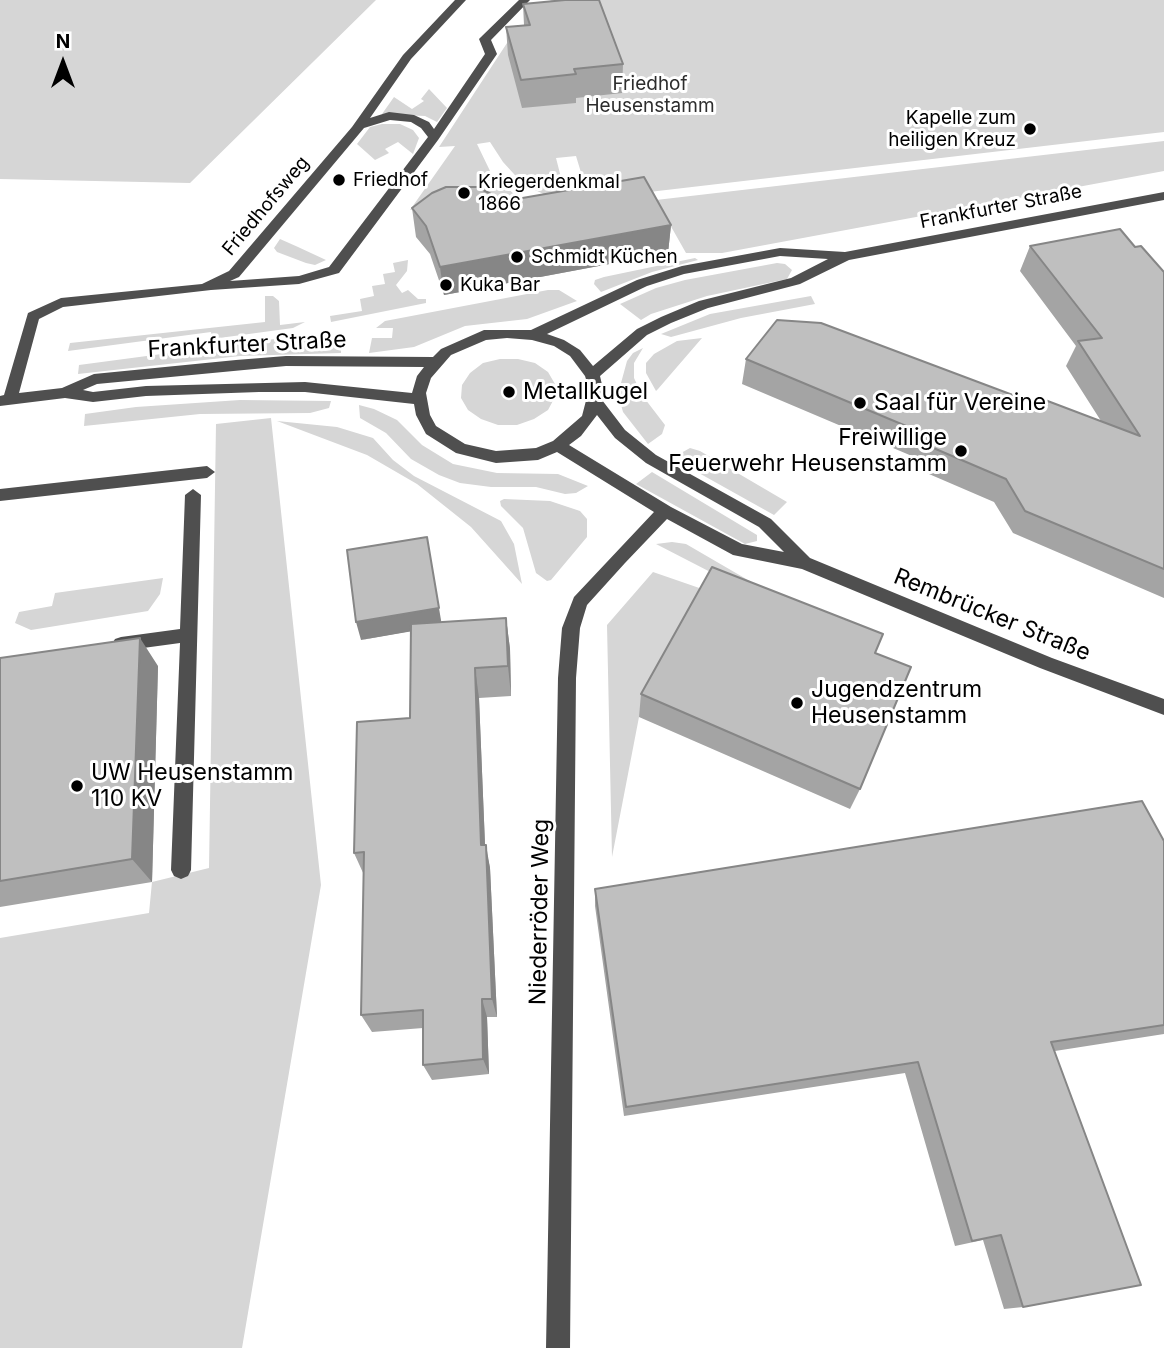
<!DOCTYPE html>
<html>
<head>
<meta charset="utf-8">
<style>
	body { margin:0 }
	#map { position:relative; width:1164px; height:1348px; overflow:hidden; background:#fff; font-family:Inter,sans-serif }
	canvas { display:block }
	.north { position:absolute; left:28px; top:28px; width:70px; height:70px; -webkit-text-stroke:5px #fff; paint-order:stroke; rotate:0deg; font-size:19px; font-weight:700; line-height:28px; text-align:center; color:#000 }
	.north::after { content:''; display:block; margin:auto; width:24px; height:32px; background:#000; clip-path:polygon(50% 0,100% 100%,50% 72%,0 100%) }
</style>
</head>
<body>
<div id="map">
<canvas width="1164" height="1348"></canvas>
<div class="north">N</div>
</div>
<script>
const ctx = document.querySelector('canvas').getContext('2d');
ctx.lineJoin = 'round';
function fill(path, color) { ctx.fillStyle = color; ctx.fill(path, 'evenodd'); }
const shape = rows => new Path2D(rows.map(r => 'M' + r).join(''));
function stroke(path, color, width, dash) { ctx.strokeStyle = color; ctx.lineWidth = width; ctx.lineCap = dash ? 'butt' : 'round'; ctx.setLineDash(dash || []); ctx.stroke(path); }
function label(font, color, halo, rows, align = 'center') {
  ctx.font = font + ' Inter,sans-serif'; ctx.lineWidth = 6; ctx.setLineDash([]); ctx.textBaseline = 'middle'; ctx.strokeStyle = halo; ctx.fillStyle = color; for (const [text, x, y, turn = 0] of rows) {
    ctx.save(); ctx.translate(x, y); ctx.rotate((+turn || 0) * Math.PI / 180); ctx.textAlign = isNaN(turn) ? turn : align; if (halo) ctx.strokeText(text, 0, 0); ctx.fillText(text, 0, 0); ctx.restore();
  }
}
fill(shape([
	[0,0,376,0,190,183,0,179],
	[551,0,1164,0,1164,132,589,199,576,156,556,158,567,201,548,196,524,185,503,162,490,142,477,144,491,173,515,195,410,210,455,146,439,147,507,43],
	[429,89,447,108,437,122,425,116,382,114,394,97,412,109,424,101,421,99],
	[382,124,400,124,413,130,419,138,413,154,398,142,385,149,389,153,375,160,357,144,370,127],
	[1164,141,1164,171,722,253,686,253,656,200],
	[280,239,298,247,326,260,315,265,306,263,277,252,274,248],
	[695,258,698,260,652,272,601,292,594,284,595,280,604,277],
	[408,260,407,271,396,285,402,293,408,290,418,299,426,299,426,303,331,322,330,316,362,311,360,299,374,296,372,286,385,284,383,274,395,272,393,263],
	[777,263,785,264,792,270,787,279,707,296,651,314,641,320,620,304,656,288,685,280],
	[548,290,559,290,577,301,527,319,465,326,414,347,369,353,372,338,392,338,393,328,376,328,385,321],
	[265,296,273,296,279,301,280,325,305,322,293,328,212,339,211,332,68,351,70,343,265,322],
	[811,296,815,304,741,318,671,337,661,334,710,314],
	[282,338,327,338,341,346,341,353,240,356,78,374,79,365],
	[702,338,658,389,656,391,646,373,646,363,654,354,677,341],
	[643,348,634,363,634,378,642,395,665,425,662,434,648,444,623,412,618,394,627,361,633,353],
	[500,359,518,359,535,363,548,372,555,384,555,397,548,410,534,419,517,425,498,425,481,419,468,410,461,398,462,385,470,373,483,363],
	[240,400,331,401,329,408,310,413,200,414,84,426,85,414,136,407],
	[359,405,374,409,397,420,422,445,453,464,497,473,558,474,588,486,576,493,565,494,536,487,491,487,460,483,439,475,411,459,386,433,360,418],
	[271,418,321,885,242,1348,0,1348,0,938,149,913,152,882,209,868,216,424],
	[277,421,337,427,373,438,393,460,414,476,501,521,514,544,522,584,471,527,417,484,367,455],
	[690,448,700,451,787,502,774,515,672,458],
	[652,472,757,535,757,541,745,544,636,484],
	[504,499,550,501,580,511,587,519,587,537,551,580,547,581,536,573,523,528,501,506,500,501],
	[672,542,686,544,760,587,755,595,656,544],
	[653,572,708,591,639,717,612,857,607,625],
	[163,578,160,594,148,611,31,630,15,623,19,612,52,606,55,593]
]), '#d6d6d6');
fill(shape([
	[455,0,466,0,411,59,370,118,389,112,414,115,429,122,434,129,485,54,479,39,481,37,519,0,530,0,491,40,497,54,438,140,339,273,299,284,211,290,63,307,39,319,19,393,62,388,94,374,236,360,286,356,433,357,441,349,484,330,531,330,637,280,682,266,780,248,845,252,1164,192,1164,200,849,260,800,284,708,308,671,323,647,335,600,376,603,389,602,400,625,430,656,455,771,519,810,558,1052,658,1164,699,1164,715,1040,668,802,569,733,555,667,519,625,563,587,605,580,628,576,678,570,1348,546,1348,558,678,562,628,574,597,654,512,557,452,538,460,496,463,456,453,426,434,416,415,414,404,305,392,259,392,146,396,93,402,65,398,0,406,0,396,4,395,28,313,61,298,202,284,229,271,352,127,403,55,455,0],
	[390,120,411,122,421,128,428,137,329,267,299,276,230,281,239,277,364,128,390,120],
	[780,256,828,259,791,278,699,301,661,317,637,329,593,366,580,350,564,340,547,334,647,286,684,274,780,256],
	[507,338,532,340,554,346,570,356,585,376,589,389,582,416,553,441,536,448,496,451,465,444,436,426,430,415,426,393,431,378,451,355,486,340,507,338],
	[286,366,424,367,417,376,412,393,305,382,146,386,93,392,83,390,97,384,286,366],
	[597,415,615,438,646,463,759,527,784,552,742,544,671,507,569,445,581,436,597,415],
	[207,466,215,472,207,478,0,501,0,489,207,466],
	[193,489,201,495,191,870,188,876,181,879,174,876,171,870,180,643,121,651,115,649,112,644,115,639,121,637,180,629,185,495,193,489]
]), '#4f4f4f');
fill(shape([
	[523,4,623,64,622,93,576,98,576,103,522,108,508,55,506,27,524,25],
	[505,201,671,225,668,253,444,295,430,254,416,237,412,208],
	[1030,246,1135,247,1164,272,1164,598,1013,533,994,502,915,468,919,459,742,384,746,359,1042,406,1101,421,1066,366,1076,346,1020,271],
	[506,618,510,649,511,696,479,698,485,845,490,868,497,1017,487,1017,489,1074,432,1080,423,1065,423,1028,372,1032,361,1015,364,875,354,853,410,718,411,631,361,640,441,622],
	[876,653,860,789,850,809,639,717,641,694],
	[0,658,158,666,152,882,0,907],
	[1164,841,1164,1034,1055,1051,1023,1307,1004,1309,983,1240,955,1246,905,1073,624,1116,595,906,595,889]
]), '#a4a4a4');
fill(shape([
	[671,225,668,253,444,295,440,267],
	[427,537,442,626,361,640,356,622],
	[506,618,510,649,511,696,508,666],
	[140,638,158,666,152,882,132,859],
	[475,668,479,698,486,869,481,845],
	[486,845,490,868,497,1017,492,999],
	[482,999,487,1017,489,1074,483,1059]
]), '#868686');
const building = shape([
	[565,0,599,0,623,64,574,69,576,74,521,80,506,27,530,25,523,4,565,0],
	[644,177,671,225,440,267,426,226,412,208,432,193,446,187,477,187,505,201,644,177],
	[1120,229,1135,247,1141,246,1164,272,1164,569,1025,511,1006,479,924,444,930,436,746,359,777,320,821,323,1042,406,1045,400,1140,436,1078,341,1102,338,1030,246,1120,229],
	[427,537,439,608,356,622,347,550,427,537],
	[712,567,883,634,875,653,911,667,860,789,641,694,712,567],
	[506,618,508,666,475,668,481,845,486,845,492,999,482,999,483,1059,423,1065,423,1010,361,1015,364,852,354,853,357,722,410,718,411,624,506,618],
	[140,638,132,859,0,881,0,658,140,638],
	[1142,801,1164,841,1164,1025,1051,1042,1141,1285,1023,1307,1001,1235,972,1241,918,1062,626,1107,595,889,1142,801]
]);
fill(building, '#bfbfbf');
stroke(building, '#868686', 2);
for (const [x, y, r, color] of [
	[1030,129,7,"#000"],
	[339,180,7,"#000"],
	[464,193,7,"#000"],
	[517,257,7,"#000"],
	[446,285,7,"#000"],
	[509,392,7,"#000"],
	[860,403,7,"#000"],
	[961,451,7,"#000"],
	[797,703,7,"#000"],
	[77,786,7,"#000"]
]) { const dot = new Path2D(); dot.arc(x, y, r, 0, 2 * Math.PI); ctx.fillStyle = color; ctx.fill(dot); stroke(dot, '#fff', 2.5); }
label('19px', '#2d2d2d', '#fff', [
	["Friedhof",650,84],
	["Heusenstamm",650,106]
]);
label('19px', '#000', '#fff', [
	["Kapelle zum",1016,118,"right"],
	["heiligen Kreuz",1016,140,"right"],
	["Friedhof",353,180],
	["Kriegerdenkmal",478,182],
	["1866",478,204],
	["Schmidt Küchen",531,257],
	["Kuka Bar",460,285]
], 'left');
label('19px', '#000', '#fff', [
	["Friedhofsweg",266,206,-50],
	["Frankfurter Straße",1001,207,-11]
]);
label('23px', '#000', '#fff', [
	["Frankfurter Straße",247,345,-3],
	["Rembrücker Straße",992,615,22],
	["Niederröder Weg",540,912,-89]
]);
label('23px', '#000', '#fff', [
	["Metallkugel",523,392],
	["Saal für Vereine",874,403],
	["Freiwillige",947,438,"right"],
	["Feuerwehr Heusenstamm",947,464,"right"],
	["Jugendzentrum",811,690],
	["Heusenstamm",811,716],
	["UW Heusenstamm",91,773],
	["110 KV",91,799]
], 'left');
</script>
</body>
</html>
